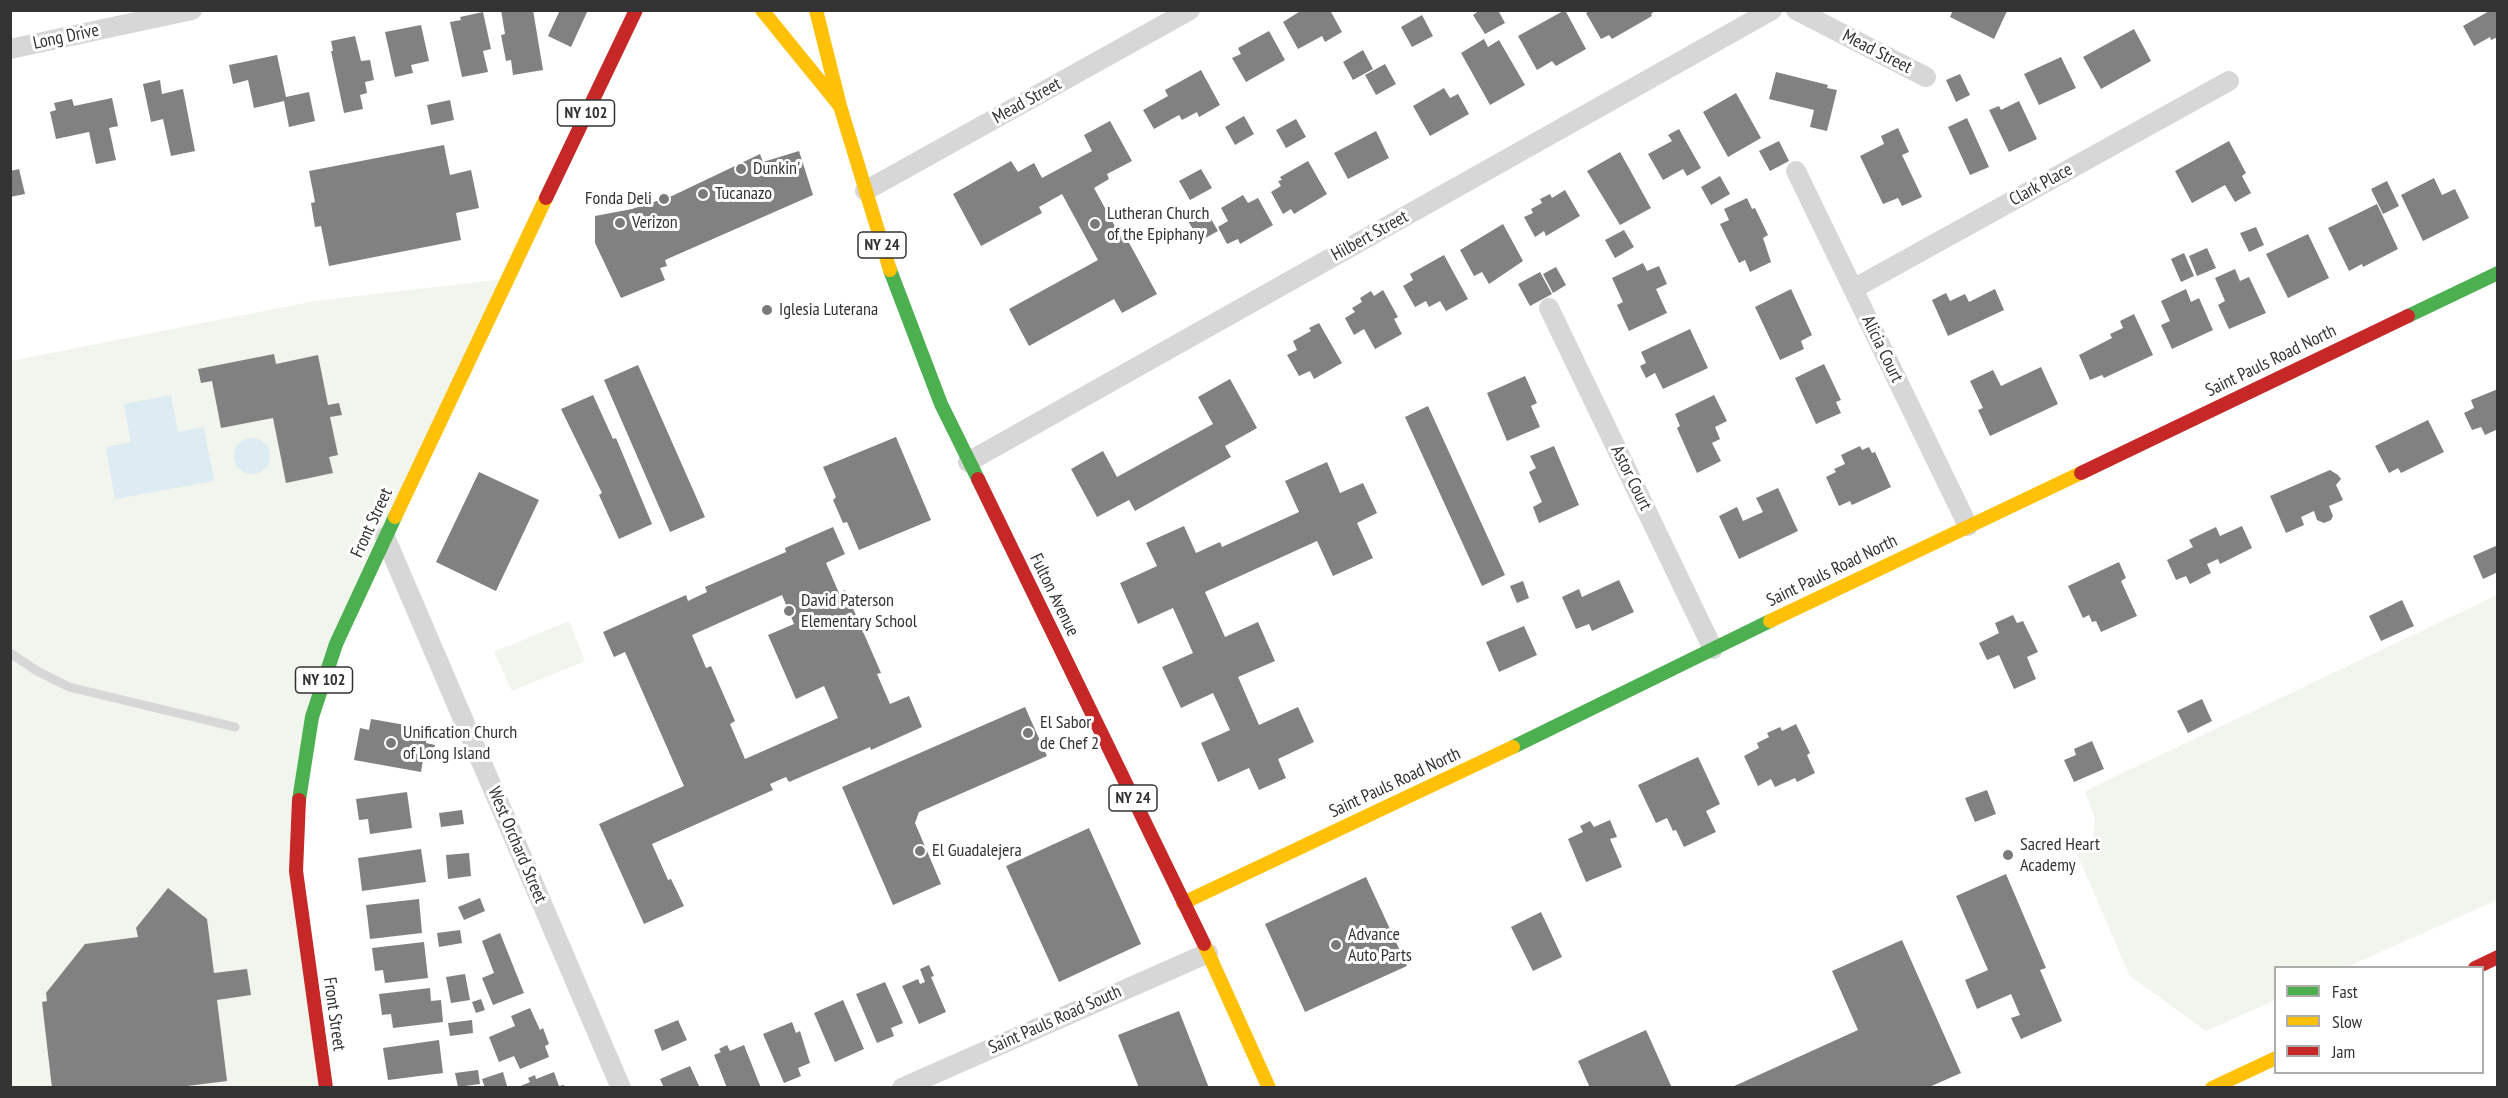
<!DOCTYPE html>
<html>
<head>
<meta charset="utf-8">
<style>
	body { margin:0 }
	#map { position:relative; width:2508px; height:1098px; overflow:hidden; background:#fff; font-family:"PT Sans Narrow",sans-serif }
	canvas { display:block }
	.frame { position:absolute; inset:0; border:12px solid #333; pointer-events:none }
	.legend { position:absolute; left:2274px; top:966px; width:210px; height:108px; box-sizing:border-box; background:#fff; border:2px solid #adadad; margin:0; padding:8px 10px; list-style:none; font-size:18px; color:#333 }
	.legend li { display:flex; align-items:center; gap:12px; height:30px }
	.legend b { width:30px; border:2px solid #adadad }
</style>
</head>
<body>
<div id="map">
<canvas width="2508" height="1098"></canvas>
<div class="frame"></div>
<ul class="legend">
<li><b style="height:8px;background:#4caf50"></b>Fast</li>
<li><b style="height:8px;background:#ffc107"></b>Slow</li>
<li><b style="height:8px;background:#c62828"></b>Jam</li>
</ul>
</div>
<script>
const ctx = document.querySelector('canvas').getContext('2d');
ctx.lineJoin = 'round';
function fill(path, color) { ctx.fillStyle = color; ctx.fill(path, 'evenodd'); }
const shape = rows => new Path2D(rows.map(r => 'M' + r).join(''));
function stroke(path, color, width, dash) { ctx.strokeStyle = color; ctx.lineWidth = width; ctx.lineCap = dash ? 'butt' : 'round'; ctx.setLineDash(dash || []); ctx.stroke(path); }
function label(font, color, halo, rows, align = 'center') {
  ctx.font = font + ' "PT Sans Narrow",sans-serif'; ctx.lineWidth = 6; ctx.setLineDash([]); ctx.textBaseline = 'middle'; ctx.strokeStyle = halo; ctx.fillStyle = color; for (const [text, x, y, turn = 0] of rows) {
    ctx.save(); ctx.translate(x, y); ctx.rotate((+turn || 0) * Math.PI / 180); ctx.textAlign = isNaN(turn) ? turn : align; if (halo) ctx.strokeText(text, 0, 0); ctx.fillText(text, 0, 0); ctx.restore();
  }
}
fill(shape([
	[504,279,384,531,296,781,322,1087,11,1087,11,361,315,301],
	[2497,595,2497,900,2347,967,2276,968,2275,1000,2206,1031,2130,976,2074,847,2093,840,2095,818,2085,791],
	[569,621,585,661,512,691,494,652]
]), '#f1f5ed');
fill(shape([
	[171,395,178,432,204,427,214,481,115,499,106,447,131,442,124,404],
	'234 456a18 18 0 1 1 36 0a18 18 0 1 1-36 0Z'
]), '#ddebf3');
fill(shape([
	[501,10,533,10,543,70,513,75,511,60,506,61,501,35,505,34],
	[560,10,588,10,571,47,548,36],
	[1302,10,1330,10,1342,32,1325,42,1322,36,1298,49,1283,22],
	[1480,10,1498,10,1505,23,1485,34,1473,15],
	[1565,10,1586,49,1556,66,1552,61,1537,70,1518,36],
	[1590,10,1656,10,1651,14,1652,16,1612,39,1609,35,1601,39,1586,13],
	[1953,10,2005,10,2007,11,1994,39,1950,17],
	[2491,10,2498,10,2498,37,2491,40,2490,37,2474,46,2463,26],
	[483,12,491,49,483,51,488,72,462,77,450,22,461,20,460,17],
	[1422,15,1433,36,1412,47,1401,27],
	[421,25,429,61,411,65,413,73,395,77,385,32],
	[2134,29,2151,61,2101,89,2083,57],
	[1269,31,1285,60,1246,82,1232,58,1241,54,1238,48],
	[355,36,361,61,370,60,374,80,365,82,367,93,360,95,363,109,344,113,331,51,333,51,331,41],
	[1484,39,1488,47,1499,40,1525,85,1490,105,1461,53],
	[1363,50,1373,69,1353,80,1343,62],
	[277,55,286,97,309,92,315,121,289,127,284,101,254,108,248,80,233,84,229,65],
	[2061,57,2076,88,2039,105,2024,74],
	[1385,64,1396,84,1376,95,1365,75],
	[1201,70,1220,105,1199,117,1197,112,1182,120,1179,115,1154,129,1143,110,1168,96,1165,90],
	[1776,72,1828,85,1827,88,1837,90,1827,131,1810,127,1814,110,1769,99],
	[1960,74,1970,95,1956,102,1946,80],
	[160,80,162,94,183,89,195,151,171,156,163,119,151,122,143,84],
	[1444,88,1450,98,1458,94,1469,114,1430,136,1413,106],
	[1736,93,1761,138,1728,157,1703,112],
	[112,98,118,126,109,128,116,160,96,164,89,132,56,139,50,112,56,110,54,103,72,99,74,106],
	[450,100,454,120,431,125,427,105],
	[2019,101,2037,139,2009,152,1989,110,1999,106,2001,110],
	[1244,116,1254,134,1235,145,1225,127],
	[1967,118,1989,167,1970,175,1948,127],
	[1296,119,1306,137,1286,148,1276,130],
	[1110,121,1132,161,1107,174,1109,179,1094,188,1123,241,1127,239,1157,294,1122,313,1114,299,1029,346,1009,309,1098,260,1062,194,1039,207,1042,213,981,246,953,194,1011,161,1018,172,1034,163,1042,178,1092,151,1084,135],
	[1898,128,1909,152,1902,155,1922,197,1902,206,1898,198,1883,204,1860,156,1884,144,1881,136],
	[1679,129,1701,168,1687,176,1683,169,1663,180,1648,154,1672,141,1668,135],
	[1376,131,1389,158,1348,179,1334,153],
	[1779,141,1789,161,1770,171,1759,151],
	[2229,141,2246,173,2242,176,2251,193,2235,202,2225,185,2192,203,2175,171],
	[444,145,450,175,471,170,479,208,456,213,461,240,329,266,321,226,315,227,311,203,315,202,309,171],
	[799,151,813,195,665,260,667,266,660,268,665,280,621,298,595,243,595,216,632,209,672,196,760,154,763,162],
	[1620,152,1651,208,1620,225,1587,171],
	[1308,161,1327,194,1294,214,1291,209,1283,214,1271,192,1281,186,1278,181,1282,180,1280,177],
	[19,169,25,194,10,197,10,171],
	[1201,169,1212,188,1190,200,1179,181],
	[1720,176,1730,194,1711,205,1701,187],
	[2434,178,2442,195,2455,189,2469,218,2423,241,2401,195],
	[2387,181,2399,206,2383,214,2371,189],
	[1565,190,1580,216,1546,236,1544,231,1535,237,1524,217,1533,213,1531,209,1542,203,1540,199,1550,194,1552,198],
	[1243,195,1248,203,1258,198,1273,225,1240,244,1238,239,1227,244,1218,227,1228,221,1221,208],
	[1747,198,1752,209,1755,208,1768,235,1763,238,1771,262,1750,272,1745,260,1739,263,1720,224,1729,220,1724,209],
	[2377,204,2398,249,2363,267,2362,264,2349,271,2328,228],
	[1203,205,1218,231,1200,241,1185,216],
	[1503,224,1523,261,1489,284,1482,272,1474,276,1460,250],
	[2256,227,2264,245,2249,252,2240,233],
	[1624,230,1634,247,1615,258,1605,240],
	[2308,234,2329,278,2288,298,2266,254],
	[2207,248,2216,268,2197,276,2189,256],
	[2184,253,2194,276,2181,282,2171,259],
	[1444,255,1468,299,1446,311,1440,301,1429,307,1426,301,1415,307,1403,286,1413,280,1410,274],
	[1643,263,1647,271,1659,266,1667,284,1656,289,1667,313,1629,331,1617,305,1623,302,1612,278],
	[1556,267,1566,285,1553,293,1543,274],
	[2235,269,2240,281,2249,277,2266,313,2229,329,2218,305,2225,301,2215,278],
	[1540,272,1552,294,1530,306,1518,284],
	[1791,289,1812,335,1801,341,1804,349,1780,360,1755,307],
	[1995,289,2004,310,1948,336,1932,300,1946,293,1950,301,1965,294,1969,302],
	[2186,289,2191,302,2199,298,2213,330,2172,349,2161,325,2170,321,2161,301],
	[1383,290,1398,317,1394,319,1402,334,1375,349,1364,329,1354,335,1345,318,1355,312,1352,308,1362,302,1360,298,1371,291,1374,296],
	[2134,314,2153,355,2104,378,2102,375,2090,380,2079,355,2112,338,2110,334,2123,328,2120,321],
	[1319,323,1342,363,1314,379,1310,371,1299,376,1287,355,1297,350,1293,341,1311,331,1309,328],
	[1690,329,1708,368,1663,389,1655,373,1646,378,1640,366,1646,363,1641,352],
	[274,354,276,364,318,355,328,405,339,403,342,415,330,417,338,455,329,457,333,473,286,483,273,418,221,428,212,381,201,383,198,369],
	[1824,364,1841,400,1836,402,1841,413,1816,424,1795,378],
	[638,365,705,517,670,532,604,380],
	[2041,367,2058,404,1990,436,1978,410,1983,408,1970,381,1993,370,2001,386],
	[1525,376,1537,403,1531,406,1540,427,1507,441,1487,393],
	[1230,379,1257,428,1225,446,1231,457,1135,511,1129,500,1097,517,1071,469,1103,451,1117,477,1213,424,1198,397],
	[2498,389,2498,429,2485,435,2481,427,2472,430,2464,413,2474,408,2471,400],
	[593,395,613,439,616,438,652,524,619,539,599,495,602,493,561,409],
	[1714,395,1727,421,1715,427,1720,439,1712,443,1721,461,1697,473,1677,428,1680,426,1675,414],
	[1428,406,1505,575,1482,586,1405,417],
	[2428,420,2444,452,2401,473,2398,468,2389,473,2375,446],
	[896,437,931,520,859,550,847,522,843,523,833,500,836,497,823,467],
	[1554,446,1579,505,1539,523,1533,507,1542,502,1529,472,1536,468,1530,456],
	[1860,446,1862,450,1869,447,1872,453,1875,452,1891,487,1852,505,1850,501,1839,506,1826,477,1836,472,1834,469,1845,464,1841,455],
	[1327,462,1340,493,1363,483,1377,513,1357,523,1373,558,1333,576,1317,541,1205,592,1225,637,1258,622,1275,661,1238,677,1259,725,1298,707,1314,742,1278,759,1286,778,1259,790,1249,768,1218,782,1201,743,1230,730,1213,693,1181,708,1162,667,1193,653,1173,608,1138,624,1120,583,1157,566,1146,543,1184,526,1196,553,1220,542,1222,547,1299,512,1285,481],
	[2330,470,2338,475,2341,479,2336,485,2343,500,2329,506,2333,516,2331,520,2324,523,2317,520,2314,511,2301,517,2304,525,2286,533,2270,496],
	[479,472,539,500,496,591,436,562],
	[1778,488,1798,531,1739,559,1719,516,1737,507,1743,521,1763,512,1756,498],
	[2242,526,2252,548,2220,564,2218,559,2207,564,2211,573,2190,584,2186,576,2176,580,2167,560,2193,547,2189,540,2216,527,2220,536],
	[833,527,845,554,826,563,839,593,845,590,881,673,877,674,890,704,909,696,922,727,871,750,870,747,789,782,786,777,770,784,773,790,652,844,668,880,671,879,684,906,644,924,599,824,684,786,625,652,614,657,603,632,686,595,688,601,707,592,705,587,786,552,785,548],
	[782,595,794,624,768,635,796,699,824,686,838,718,745,759,730,724,735,721,711,666,706,668,692,635],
	[2498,545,2498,572,2483,579,2473,556],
	[2119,562,2126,578,2121,581,2137,616,2101,632,2096,621,2092,622,2089,615,2083,618,2068,586],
	[1619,580,1634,612,1592,631,1589,624,1576,629,1562,597,1579,589,1582,597],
	[1523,581,1529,598,1517,603,1510,586],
	[2402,600,2414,626,2381,641,2369,616],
	[2013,615,2017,623,2023,621,2038,652,2027,657,2036,679,2014,689,1999,655,1987,660,1979,643,1999,633,1995,623],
	[1524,626,1537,655,1499,672,1486,642],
	[2202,699,2212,721,2188,733,2177,711],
	[1025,707,1047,756,919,812,915,823,941,884,893,905,842,787],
	[371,719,428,729,426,743,435,745,431,762,423,760,421,772,354,760,360,728,369,730],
	[1796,724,1810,753,1807,755,1815,773,1797,782,1795,778,1775,787,1771,779,1758,786,1744,756,1759,748,1757,743,1769,737,1767,733,1780,727,1782,731],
	[2092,741,2104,769,2074,782,2064,760,2076,755,2074,749],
	[1698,757,1720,804,1706,811,1716,832,1684,847,1676,830,1673,831,1667,818,1656,823,1638,785],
	[1987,790,1996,814,1975,822,1965,798],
	[407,792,412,828,370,834,368,819,359,820,356,799],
	[462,810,464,824,441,827,439,813],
	[1610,820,1617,837,1610,839,1622,867,1586,882,1568,839,1583,832,1580,826,1590,821,1594,827],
	[1089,828,1141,944,1059,982,1006,866],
	[421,849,426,882,362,891,358,858],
	[469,853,471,876,448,879,446,855],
	[2006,874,2046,968,2040,970,2062,1021,2021,1039,2011,1018,2020,1015,2011,994,1977,1009,1965,980,1988,970,1956,896],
	[1366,877,1407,966,1305,1012,1265,924],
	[168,888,207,919,214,973,247,969,251,995,217,1000,227,1081,171,1088,52,1088,42,1002,47,1001,46,993,85,944,138,937,136,928],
	[480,898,485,911,464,920,458,907],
	[419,899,422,933,370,939,366,905],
	[1541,912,1562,957,1533,971,1511,927],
	[460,930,462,943,439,947,437,933],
	[500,933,524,993,493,1005,482,978,494,973,482,941],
	[1902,940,1961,1073,1927,1088,1730,1088,1858,1030,1832,971],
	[424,942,428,978,385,983,383,970,375,971,372,948],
	[929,965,934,976,931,977,946,1012,919,1024,902,986,918,979,920,984,925,982,920,969],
	[465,974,470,1000,451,1003,446,977],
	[885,982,903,1023,891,1028,894,1036,877,1043,856,994],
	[430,988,431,1001,441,1000,443,1022,393,1028,391,1014,382,1015,379,994],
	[481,999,485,1010,476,1013,472,1002],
	[843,1000,864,1049,835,1062,814,1013],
	[530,1008,540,1030,543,1028,549,1044,545,1046,549,1057,520,1069,514,1056,499,1062,489,1037,515,1026,511,1016],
	[1179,1011,1209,1088,1139,1088,1118,1035],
	[472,1020,473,1033,450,1036,448,1023],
	[678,1020,687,1040,662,1051,654,1030],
	[792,1022,796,1033,800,1031,810,1063,798,1068,801,1076,784,1083,763,1034],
	[1646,1030,1672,1088,1590,1088,1578,1061],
	[439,1040,443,1073,388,1080,383,1048],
	[727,1045,730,1051,744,1045,761,1088,727,1088,714,1055,721,1052,719,1049],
	[690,1066,700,1088,664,1088,660,1079],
	[478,1070,480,1084,458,1087,455,1073],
	[503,1072,507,1086,485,1088,482,1079],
	[554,1072,559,1086,564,1085,565,1088,516,1088,530,1082,528,1078,535,1075,536,1079]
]), '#818181');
stroke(shape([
	[10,653,37,671,69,687,235,727]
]), '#d7d7d7', 9);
stroke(shape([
	[1796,10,1926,77],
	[10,49,192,10],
	[1796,171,1968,526],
	[865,191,1190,10],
	[1853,289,2229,81],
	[1549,308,1713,649],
	[968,462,1772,10],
	[385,537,621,1088],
	[902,1088,1208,953]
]), '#d7d7d7', 20);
stroke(shape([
	[890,270,941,404,978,479],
	[2408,316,2498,273],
	[1513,747,1770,621],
	[299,800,312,717,336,644,395,517]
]), '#4caf50', 14);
stroke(shape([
	[762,10,840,106],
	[816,10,840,106,890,270],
	[395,517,546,198],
	[1770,621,2081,473],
	[1183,903,1513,747],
	[1204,944,1269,1088],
	[2212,1088,2276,1058]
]), '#ffc107', 14);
stroke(shape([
	[546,198,636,10],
	[2081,473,2408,316],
	[978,479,1204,944],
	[299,800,296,871,326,1088],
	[2475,968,2498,957]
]), '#c62828', 14);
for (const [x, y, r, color] of [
	[741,169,6,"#7a7a7a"],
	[703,194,6,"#7a7a7a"],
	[664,199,6,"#7a7a7a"],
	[620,223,6,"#7a7a7a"],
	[1095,224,6,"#7a7a7a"],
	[767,310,6,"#7a7a7a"],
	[789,611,6,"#7a7a7a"],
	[1028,733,6,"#7a7a7a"],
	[391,743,6,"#7a7a7a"],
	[920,851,6,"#7a7a7a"],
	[2008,855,6,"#7a7a7a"],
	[1336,945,6,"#7a7a7a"]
]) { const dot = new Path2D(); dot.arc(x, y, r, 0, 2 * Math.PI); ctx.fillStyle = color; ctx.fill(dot); stroke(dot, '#fff', 2); }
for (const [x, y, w] of [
	[586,113,57],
	[882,245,48],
	[324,680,57],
	[1133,798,48]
]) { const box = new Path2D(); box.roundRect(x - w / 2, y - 13, w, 26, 4.5); ctx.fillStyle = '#fff'; ctx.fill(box); stroke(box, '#333', 1.5); }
label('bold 16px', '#333', null, [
	["NY 102",586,113],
	["NY 24",882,245],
	["NY 102",324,680],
	["NY 24",1133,798]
]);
label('18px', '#333', '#fff', [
	["Long Drive",66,37,-12],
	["Mead Street",1877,52,27],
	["Mead Street",1027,101,-29],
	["Clark Place",2041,185,-29],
	["Hilbert Street",1370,236,-29],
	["Alicia Court",1882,349,64],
	["Saint Pauls Road North",2271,361,-26],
	["Astor Court",1631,478,64],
	["Front Street",372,523,-65],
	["Saint Pauls Road North",1832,571,-26],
	["Fulton Avenue",1054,595,64],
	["Saint Pauls Road North",1395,783,-25],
	["West Orchard Street",517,845,67],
	["Front Street",334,1014,82],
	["Saint Pauls Road South",1055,1020,-24]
]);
label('18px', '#333', '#fff', [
	["Dunkin'",753,169],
	["Tucanazo",715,194],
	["Fonda Deli",652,199,"right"],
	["Lutheran Church",1107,214],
	["of the Epiphany",1107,235],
	["Verizon",632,223],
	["Iglesia Luterana",779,310],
	["David Paterson",801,601],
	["Elementary School",801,622],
	["El Sabor",1040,723],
	["de Chef 2",1040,744],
	["Unification Church",403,733],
	["of Long Island",403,754],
	["Sacred Heart",2020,845],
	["Academy",2020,866],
	["El Guadalejera",932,851],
	["Advance",1348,935],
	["Auto Parts",1348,956]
], 'left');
</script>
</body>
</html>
